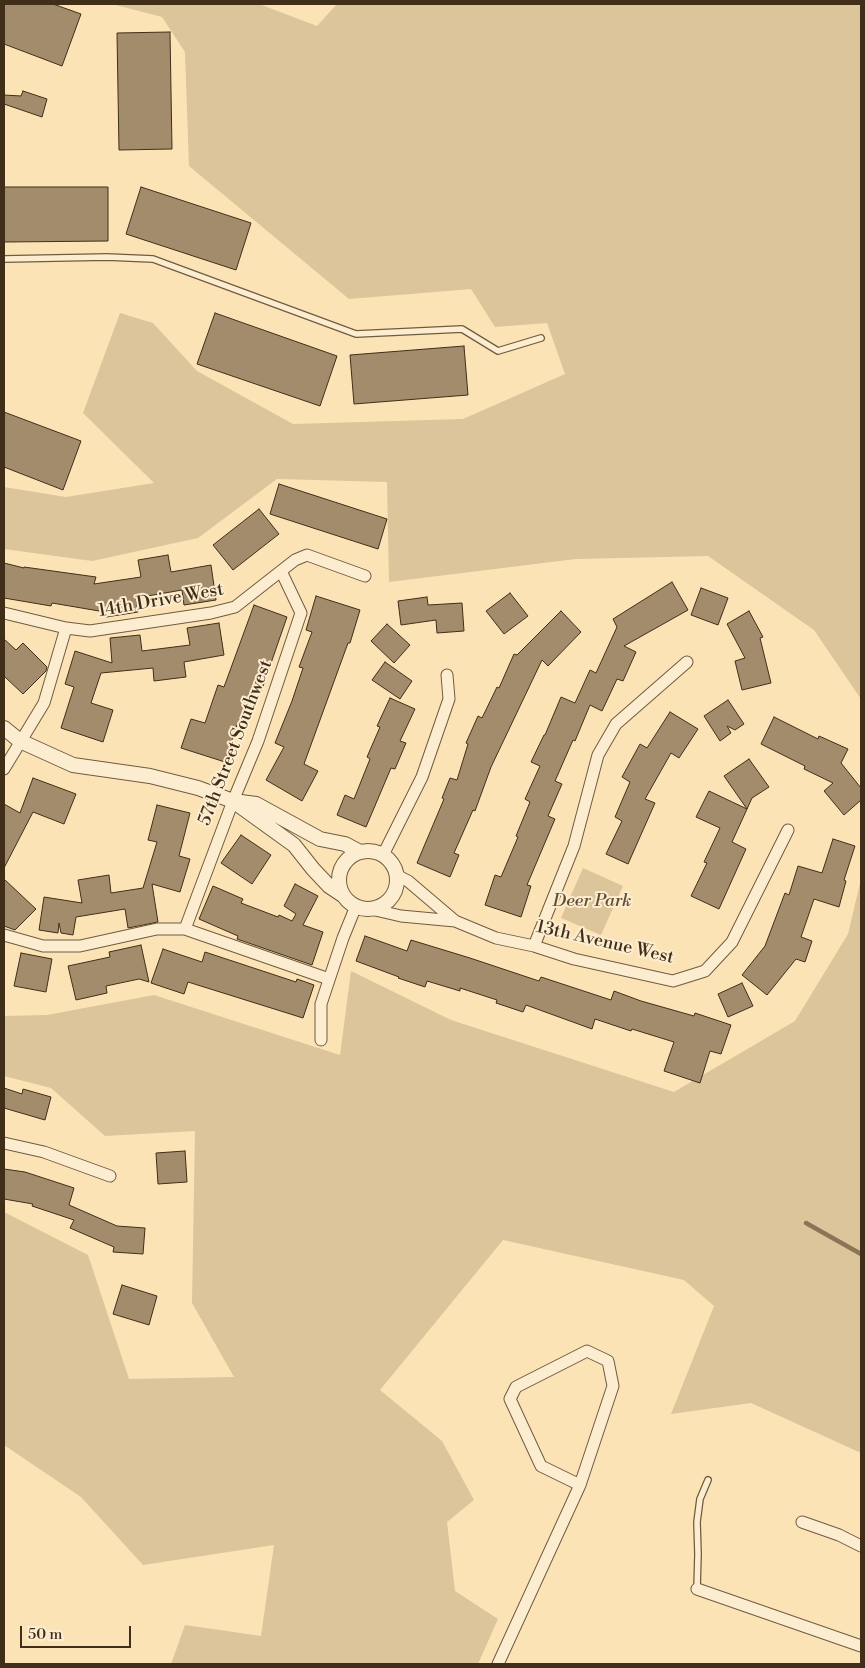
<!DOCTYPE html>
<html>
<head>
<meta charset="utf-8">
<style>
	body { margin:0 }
	#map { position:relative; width:865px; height:1668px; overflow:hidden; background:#fce3b6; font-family:"Libre Bodoni",serif }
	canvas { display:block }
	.frame { position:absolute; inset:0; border:5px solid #402e19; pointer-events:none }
	.scale { position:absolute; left:20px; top:1626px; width:111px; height:22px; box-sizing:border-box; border:2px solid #402e19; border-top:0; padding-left:6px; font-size:15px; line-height:18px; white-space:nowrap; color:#402e19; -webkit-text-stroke:4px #fdedd0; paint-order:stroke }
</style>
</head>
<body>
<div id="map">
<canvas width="865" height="1668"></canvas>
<div class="frame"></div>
<div class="scale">50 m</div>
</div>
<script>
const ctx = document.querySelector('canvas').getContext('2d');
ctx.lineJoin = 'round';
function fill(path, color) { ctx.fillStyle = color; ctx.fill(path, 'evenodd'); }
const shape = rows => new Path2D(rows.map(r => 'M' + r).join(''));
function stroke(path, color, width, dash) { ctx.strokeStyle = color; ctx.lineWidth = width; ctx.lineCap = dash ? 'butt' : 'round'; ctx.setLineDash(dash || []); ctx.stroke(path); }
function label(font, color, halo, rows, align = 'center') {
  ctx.font = font + ' "Libre Bodoni",serif'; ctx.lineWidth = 4; ctx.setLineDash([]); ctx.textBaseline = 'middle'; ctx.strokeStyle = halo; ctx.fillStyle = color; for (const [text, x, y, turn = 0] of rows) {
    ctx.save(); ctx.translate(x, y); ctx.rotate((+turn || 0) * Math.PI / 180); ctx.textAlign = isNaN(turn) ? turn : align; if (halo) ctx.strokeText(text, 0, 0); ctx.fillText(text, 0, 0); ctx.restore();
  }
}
fill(shape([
	[112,4,259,4,317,26,337,4,861,4,861,699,814,630,708,556,576,559,389,582,387,482,277,479,198,538,92,561,4,549,4,487,66,497,154,483,83,413,120,313,153,323,197,371,293,424,463,419,565,374,547,323,495,327,471,289,349,299,189,166,185,52,162,17],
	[583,868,623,886,601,935,561,918],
	[861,879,861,1453,751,1403,671,1414,714,1306,684,1280,503,1240,380,1390,442,1441,474,1500,447,1522,455,1591,498,1619,478,1664,171,1664,185,1625,261,1636,274,1545,143,1565,81,1497,4,1445,4,1212,88,1255,129,1379,234,1377,192,1303,195,1131,105,1136,51,1088,4,1076,4,1016,47,1015,154,995,340,1055,351,971,451,1020,674,1092,795,1021,848,934]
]), '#dcc49b');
stroke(shape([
	[806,1223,861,1254]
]), '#8a7557', 4.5);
const building = shape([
	[4,4,53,4,81,14,62,66,4,44,4,4],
	[170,32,172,149,119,150,117,33,170,32],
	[23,91,47,99,42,117,4,104,4,95,21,96,23,91],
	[4,187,108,187,108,241,4,242,4,187],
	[141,187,251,223,236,270,126,234,141,187],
	[215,313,337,356,320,406,197,364,215,313],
	[464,346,468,395,354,404,350,355,464,346],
	[4,412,81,441,63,490,4,467,4,412],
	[279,484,387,519,378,549,270,514,279,484],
	[259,509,279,534,233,570,213,545,259,509],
	[168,555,171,572,211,565,216,600,184,605,182,590,136,598,138,612,106,617,105,612,52,603,51,606,4,598,4,563,24,568,24,567,96,577,94,584,141,577,138,560,168,555],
	[672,582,688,610,624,646,636,652,623,681,617,679,602,711,590,705,575,741,573,740,555,781,562,784,548,816,555,819,527,885,531,886,521,917,485,905,495,875,501,877,518,837,516,836,530,802,525,799,540,766,531,762,544,735,545,735,561,697,575,703,590,670,596,673,617,627,613,619,672,582],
	[701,588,728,598,718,625,691,615,701,588],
	[510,593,528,616,504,634,486,611,510,593],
	[316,596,360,610,350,643,348,643,304,764,318,771,302,801,266,780,284,747,275,743,292,701,303,668,299,667,312,632,306,630,316,596],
	[427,597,428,605,462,603,464,631,437,633,436,620,401,625,398,601,427,597],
	[254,605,287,617,261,692,254,689,241,727,237,725,225,762,181,748,191,719,205,723,218,685,224,687,254,605],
	[561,611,581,632,548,666,542,660,491,767,475,811,473,810,454,853,459,855,450,877,417,863,444,799,442,798,450,778,457,780,468,744,466,743,478,716,482,718,497,687,499,688,514,654,517,655,561,611],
	[749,611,763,637,760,638,771,683,742,690,735,661,745,658,727,624,749,611],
	[219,623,224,655,184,662,186,677,154,681,153,668,101,673,91,703,113,710,103,742,61,728,74,687,65,684,75,651,112,663,110,638,140,635,142,651,190,645,187,628,219,623],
	[387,624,410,645,394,663,371,641,387,624],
	[4,639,16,650,23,643,47,667,46,671,23,694,4,676,4,639],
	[385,662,412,681,400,699,372,680,385,662],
	[390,698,415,709,400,741,406,743,395,769,391,768,366,827,337,815,345,795,354,799,370,759,367,757,380,727,377,726,390,698],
	[728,700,744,724,735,730,727,726,731,733,720,741,704,716,728,700],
	[670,712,698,729,679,758,671,753,645,799,655,803,628,864,606,854,622,821,615,817,630,782,622,777,640,744,647,748,670,712],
	[774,717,818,739,819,736,848,749,841,763,861,788,861,800,844,815,824,791,833,783,804,769,805,766,761,744,774,717],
	[749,759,769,787,752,798,732,842,746,849,719,909,691,896,707,863,704,862,720,828,696,817,709,791,747,809,724,776,749,759],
	[33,778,76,794,64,824,33,812,4,868,4,804,20,813,33,778],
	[157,805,190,813,179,856,190,859,180,892,152,884,158,922,128,928,125,909,76,917,73,935,61,933,59,923,58,933,39,930,44,897,82,903,78,880,109,875,111,893,143,888,157,842,148,840,157,805],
	[241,835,271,855,252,884,221,863,241,835],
	[833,839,855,846,844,880,846,881,839,907,814,899,801,937,812,941,805,962,796,959,767,995,742,975,765,946,785,893,789,895,798,866,822,873,833,839],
	[4,879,36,909,15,930,4,926,4,879],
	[295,884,318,896,303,925,323,932,312,965,237,939,238,936,199,919,213,886,243,899,241,903,278,917,279,915,292,921,296,914,284,906,295,884],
	[365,936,407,951,411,940,470,958,539,981,541,977,611,1000,614,991,641,1001,694,1016,695,1013,731,1025,721,1054,710,1051,700,1083,664,1071,674,1042,632,1029,631,1031,595,1019,592,1029,526,1005,523,1012,496,1003,497,1000,460,988,460,991,427,981,425,987,398,978,399,977,356,961,365,936],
	[141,945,149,982,139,979,106,986,107,993,76,1000,68,966,110,957,109,952,141,945],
	[163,949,202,962,205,952,296,982,297,979,314,985,303,1018,188,982,184,994,151,983,163,949],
	[21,953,52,959,46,992,14,986,21,953],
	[742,983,753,1006,728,1017,718,994,742,983],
	[4,1088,22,1094,23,1089,51,1097,45,1120,4,1108,4,1088],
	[185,1151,187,1182,158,1184,156,1153,185,1151],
	[4,1169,25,1172,74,1188,69,1205,117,1226,145,1228,143,1254,113,1252,114,1247,70,1228,74,1220,32,1206,33,1204,4,1199,4,1169],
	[122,1285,157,1296,149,1325,113,1314,122,1285]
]);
fill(building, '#a28c6b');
stroke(building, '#402e19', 1);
const service = shape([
	[4,259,107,257,153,259,356,334,462,329,498,351,541,338],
	[697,1589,698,1554,697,1522,700,1499,708,1480]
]);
const minor = shape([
	[4,613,66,628,90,631,211,613,235,607,295,560,307,555,365,576],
	[4,769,44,703,66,628],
	[383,855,422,777,449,699,447,675],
	[396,875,408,881,455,921,496,938,534,946,574,959,673,981,705,971,732,942,788,830],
	[371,909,401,916,455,921],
	[185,929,233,801,258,741,301,613,281,571],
	[4,935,43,946,80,946,157,929,185,929,329,979],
	[534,946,574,846,598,755,616,724,687,662],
	[321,1040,321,1004,343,938,356,906],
	[4,1143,44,1152,110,1176],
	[802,1522,839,1535,861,1546],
	[697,1589,861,1646],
	[498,1664,580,1485,613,1386,608,1361,587,1351,516,1387,510,1399,541,1466,580,1485]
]);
const tertiary = shape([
	[4,728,20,741,73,765,150,776,198,788,233,801,294,845,313,869,329,886,344,896],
	[233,801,256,804,320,839,345,844,360,852],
	'339 880a29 29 0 1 1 58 0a29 29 0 1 1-58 0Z'
]);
stroke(service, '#6f5b40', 8);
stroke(minor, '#6f5b40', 13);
stroke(tertiary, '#6f5b40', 16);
stroke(service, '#fdedd0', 5.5);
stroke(minor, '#fdedd0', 11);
stroke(tertiary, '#fdedd0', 14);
label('18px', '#402e19', '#fdedd0', [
	["14th Drive West",161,601,-10],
	["57th Street Southwest",236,743,-69],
	["13th Avenue West",605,943,13]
]);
label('italic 18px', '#5f4c33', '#fdedd0', [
	["Deer Park",592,902]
]);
</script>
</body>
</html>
